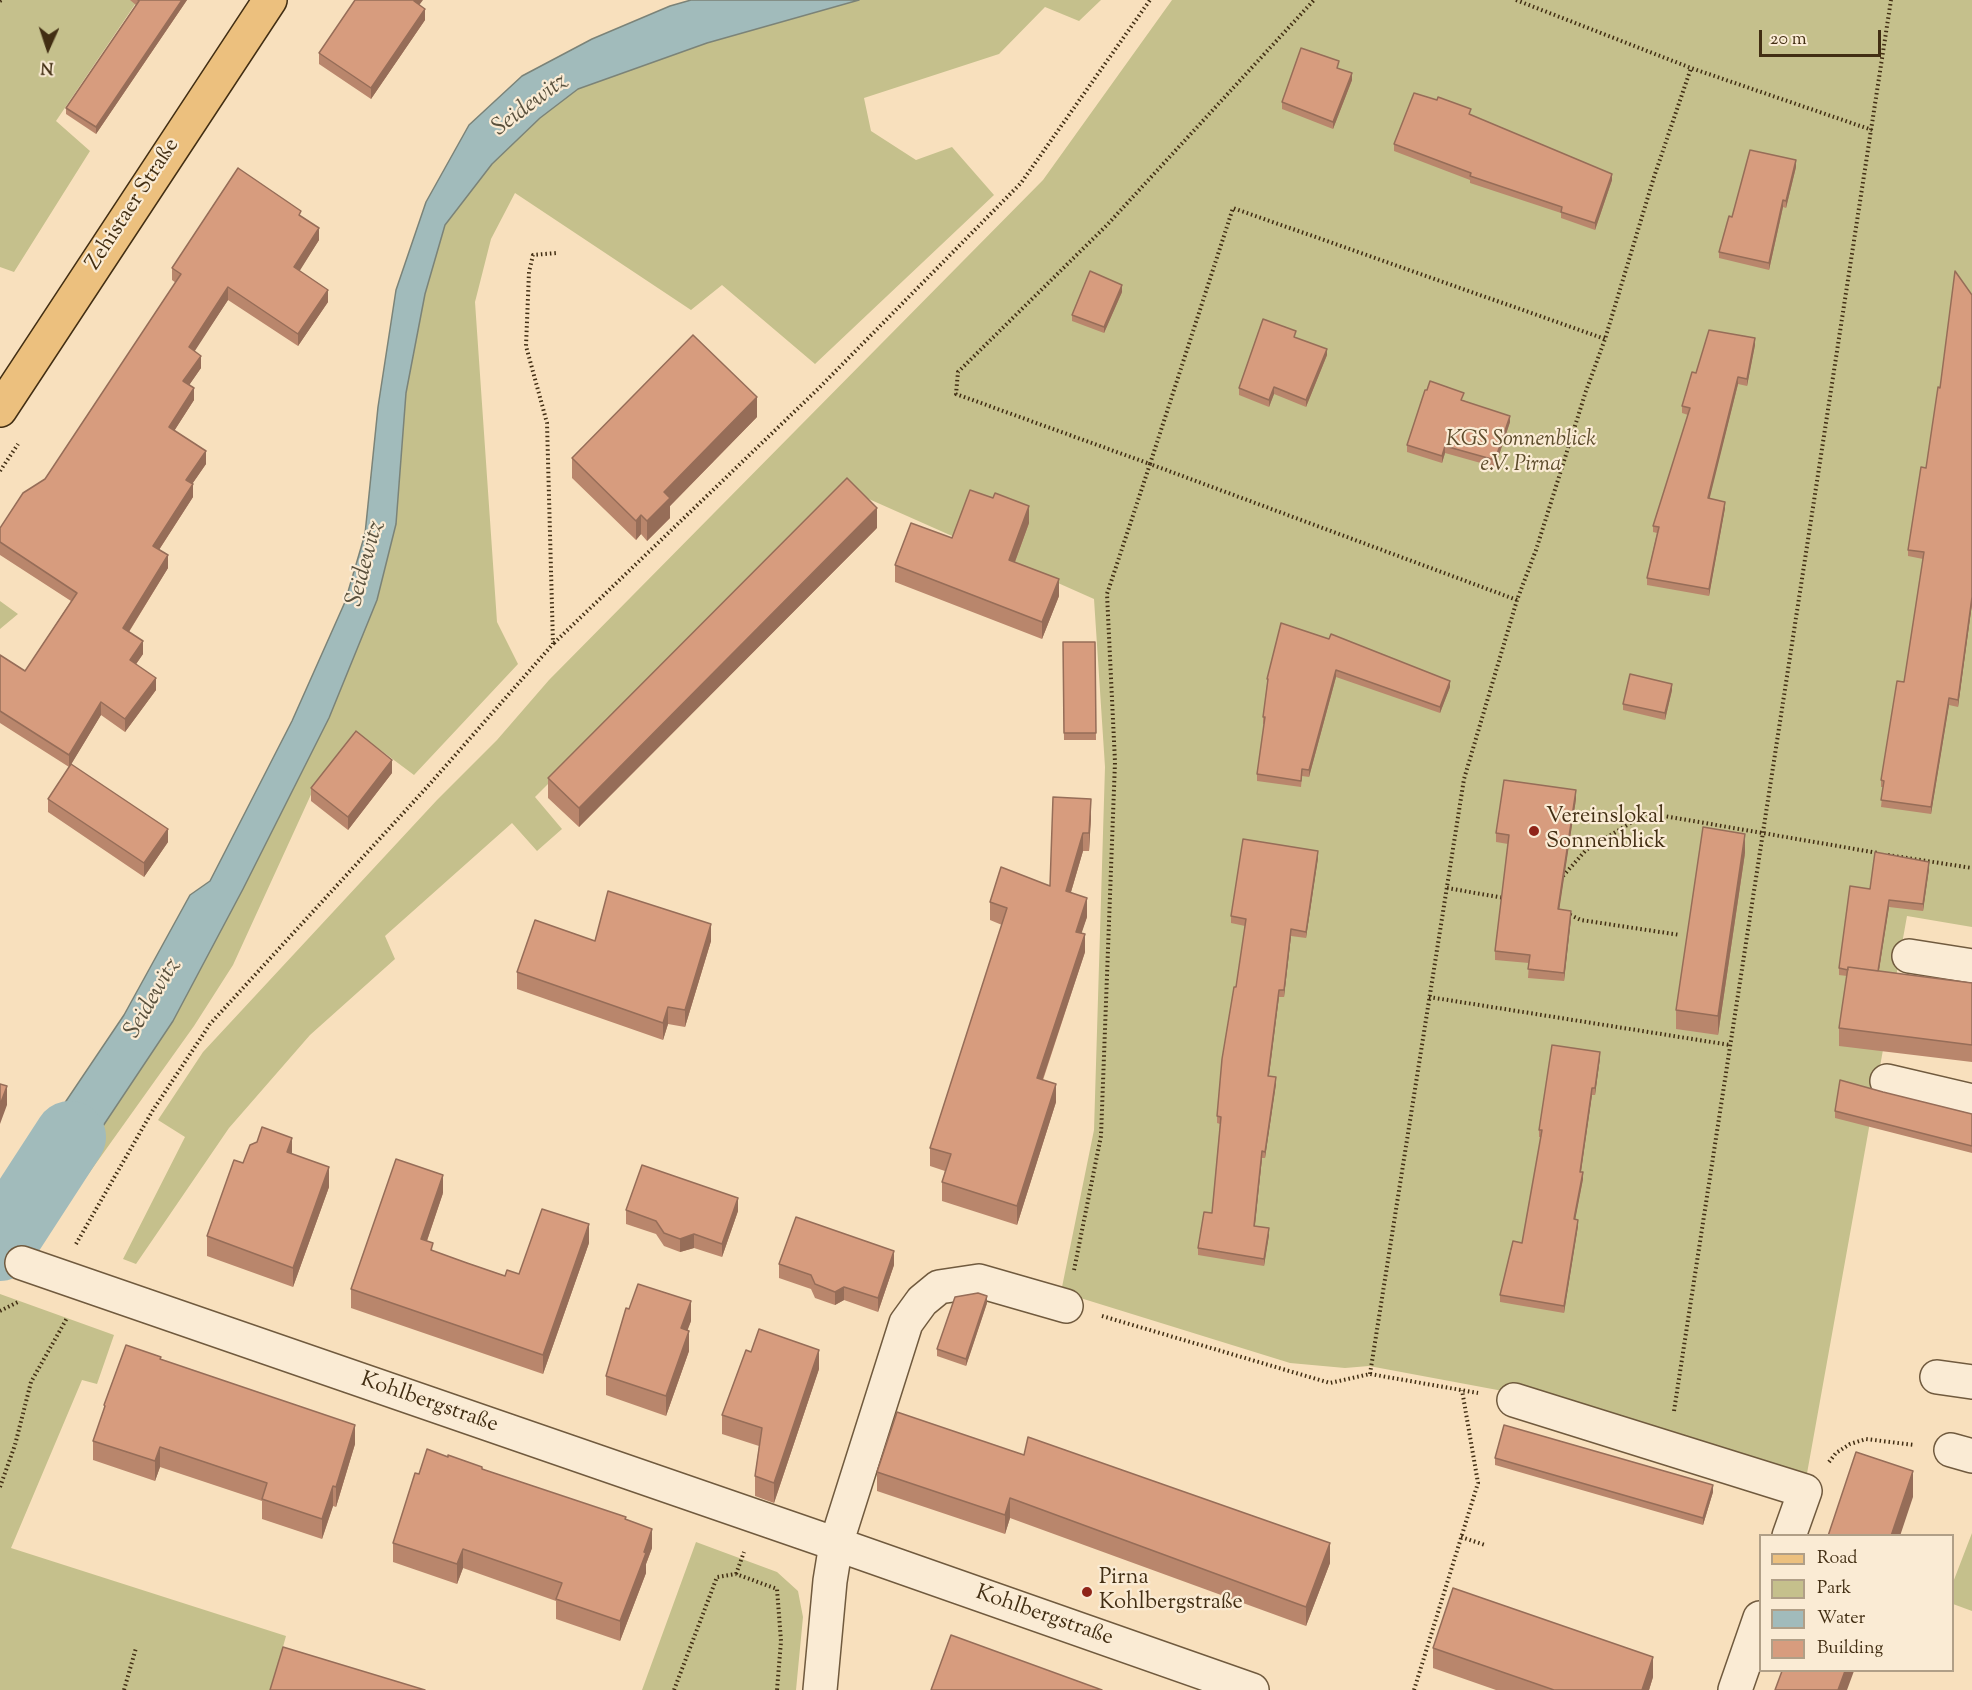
<!DOCTYPE html>
<html>
<head>
<meta charset="utf-8">
<style>
	body { margin:0 }
	#map { position:relative; width:1972px; height:1690px; overflow:hidden; background:#f8e0bd; font-family:"Sorts Mill Goudy",serif }
	canvas { display:block }
	.legend { position:absolute; left:1759px; top:1534px; width:195px; height:138px; box-sizing:border-box; background:#faebd4; border:2px solid #b09f87; margin:0; padding:8px 10px; list-style:none; font-size:18px; color:#422e13 }
	.legend li { display:flex; align-items:center; gap:12px; height:30px }
	.legend b { width:30px; border:2px solid #b09f87 }
	.north { position:absolute; left:18px; top:18px; width:60px; height:60px; -webkit-text-stroke:4px #faebd4; paint-order:stroke; rotate:183deg; font-size:16px; font-weight:700; line-height:24px; text-align:center; color:#422e13 }
	.north::after { content:''; display:block; margin:auto; width:21px; height:27px; background:#422e13; clip-path:polygon(50% 0,100% 100%,50% 72%,0 100%) }
	.scale { position:absolute; left:1759px; top:30px; width:122px; height:27px; box-sizing:border-box; border:3px solid #422e13; border-top:0; padding-left:8px; font-size:18px; line-height:21px; white-space:nowrap; color:#422e13; -webkit-text-stroke:4px #faebd4; paint-order:stroke }
</style>
</head>
<body>
<div id="map">
<canvas width="1972" height="1690"></canvas>
<ul class="legend">
<li><b style="height:8px;background:#ecc07e"></b>Road</li>
<li><b style="height:16px;background:#c5c08c"></b>Park</li>
<li><b style="height:16px;background:#a1bbbb"></b>Water</li>
<li><b style="height:16px;background:#d79c7e"></b>Building</li>
</ul>
<div class="north">N</div>
<div class="scale">20 m</div>
</div>
<script>
const ctx = document.querySelector('canvas').getContext('2d');
ctx.lineJoin = 'round';
function fill(path, color) { ctx.fillStyle = color; ctx.fill(path, 'evenodd'); }
const shape = rows => new Path2D(rows.map(r => 'M' + r).join(''));
function stroke(path, color, width, dash) { ctx.strokeStyle = color; ctx.lineWidth = width; ctx.lineCap = dash ? 'butt' : 'round'; ctx.setLineDash(dash || []); ctx.stroke(path); }
function label(font, color, halo, rows, align = 'center') {
  ctx.font = font + ' "Sorts Mill Goudy",serif'; ctx.lineWidth = 4.5; ctx.setLineDash([]); ctx.textBaseline = 'middle'; ctx.strokeStyle = halo; ctx.fillStyle = color; for (const [text, x, y, turn = 0] of rows) {
    ctx.save(); ctx.translate(x, y); ctx.rotate((+turn || 0) * Math.PI / 180); ctx.textAlign = isNaN(turn) ? turn : align; if (halo) ctx.strokeText(text, 0, 0); ctx.fillText(text, 0, 0); ctx.restore();
  }
}
fill(shape([
	[0,0,138,0,56,121,90,151,14,272,0,267],
	[859,0,1101,0,1079,21,1045,7,999,54,864,98,871,131,916,160,952,147,994,195,815,364,722,285,691,310,515,193,491,239,475,302,497,622,518,664,414,775,355,731,314,788,233,965,194,1026,47,1232,35,1228,173,1021,243,889,329,718,377,600,396,524,406,393,425,294,445,225,492,164,540,118,578,89,707,43],
	[1172,0,1972,0,1972,927,1907,916,1806,1479,1519,1394,1369,1366,1345,1368,1290,1363,1061,1292,1094,1130,1105,767,1094,599,844,488,535,797,562,829,537,851,512,823,385,936,395,959,310,1035,229,1128,136,1264,123,1259,185,1137,158,1120,203,1052,437,800,497,740,549,680,1043,180],
	[0,601,18,614,0,629],
	[0,1294,114,1335,97,1384,82,1380,11,1548,286,1636,271,1690,0,1690],
	[1972,1533,1972,1611,1953,1604,1952,1585],
	[696,1542,777,1572,798,1591,803,1617,796,1690,642,1690]
]), '#c5c08c');
const water = shape([
	[691,0,859,0,707,43,578,89,540,118,492,164,445,225,425,294,406,393,396,524,377,600,329,718,243,889,173,1021,35,1228,0,1215,0,1199,124,1015,190,895,210,881,292,721,345,602,365,534,378,407,396,290,426,202,469,125,522,76,592,39,670,6,691,0]
]);
fill(water, '#a1bbbb');
stroke(water, '#7b8378', 1.5);
stroke(shape([
	[0,1245,70,1137]
]), '#a1bbbb', 72);
const minor = shape([
	[1909,956,1972,966],
	[1887,1081,1972,1101],
	[22,1263,836,1544,1252,1690],
	[1937,1377,1972,1382],
	[1514,1400,1805,1491,1789,1536],
	[1951,1450,1972,1456],
	[820,1690,830,1581,836,1544,906,1323,922,1301,939,1287,979,1281,1066,1306],
	[1735,1690,1760,1618]
]);
const major = shape([
	[0,410,270,0]
]);
stroke(minor, '#705a3e', 36);
stroke(major, '#422e13', 36);
stroke(shape([
	[1516,0,1691,68,1872,130],
	[0,1,2,0],
	[0,471,18,444],
	[1517,600,1150,464,1233,208,1605,339],
	[554,643,819,388,1021,183,1150,0],
	[1888,855,1972,868],
	[1563,876,1586,850,1647,813,1878,853],
	[1447,888,1504,898],
	[1566,913,1581,920,1680,935],
	[1429,997,1730,1045],
	[76,1244,153,1110,210,1024,428,786,553,644,547,423,526,346,529,272,533,255,556,253],
	[1074,1270,1101,1136,1115,762,1107,594,1150,464,956,394,958,372,1107,225,1314,0],
	[0,1311,18,1302],
	[1102,1316,1330,1383,1370,1374,1478,1393],
	[1370,1374,1464,779,1517,600,1536,550,1586,391,1605,339,1654,177,1691,68],
	[1674,1411,1891,0],
	[1829,1462,1836,1453,1850,1444,1866,1439,1914,1445],
	[0,1487,15,1445,31,1382,67,1318],
	[1461,1537,1485,1545],
	[736,1574,744,1552],
	[124,1690,136,1648],
	[674,1690,717,1577,736,1574,777,1589,781,1641,777,1690],
	[1414,1690,1478,1483,1462,1390]
]), '#422e13', 4, [1.5, 3]);
stroke(minor, '#faebd4', 33);
stroke(major, '#ecc07e', 33);
fill(shape([
	[130,0,187,0,96,134,66,114,66,108,136,5],
	[420,5,425,20,371,99,319,64,319,53],
	[1339,68,1339,69,1352,80,1333,129,1282,109,1282,102],
	[1471,115,1612,180,1595,230,1561,218,1561,213,1470,183,1470,180,1394,151,1394,144],
	[1796,167,1786,208,1783,207,1769,270,1719,258,1719,252,1732,217],
	[301,217,319,240,299,271,328,302,298,346,228,300,194,351,201,368,189,385,194,400,174,431,206,464,192,484,193,497,159,550,168,568,129,632,143,654,136,664,156,690,125,732,101,715,71,764,168,842,144,877,48,812,48,799,69,767,0,723,0,655,25,671,71,601,0,555,0,528,45,479,176,283,172,280,172,268],
	[1122,292,1104,333,1072,321,1072,315],
	[1972,295,1972,604,1958,707,1949,705,1931,814,1881,807,1883,787,1881,787,1881,780,1904,682,1923,559,1908,556,1908,550,1926,468,1940,388],
	[1296,338,1327,355,1306,407,1274,394,1269,407,1239,395,1239,388],
	[1755,345,1747,386,1738,384,1709,498,1725,508,1709,596,1647,585,1647,578,1657,533,1653,532,1653,526,1688,415,1682,413,1682,406,1696,373],
	[1463,400,1510,422,1495,467,1445,453,1442,463,1407,452,1407,445],
	[757,417,670,506,670,518,647,541,641,534,636,540,572,478,572,458],
	[1029,523,1015,562,1059,596,1042,639,895,582,895,565,952,538],
	[877,528,579,827,548,798,548,778],
	[1281,623,1450,687,1440,713,1336,677,1309,777,1302,776,1301,787,1257,781,1257,774,1264,724,1263,724,1263,717,1267,685,1267,679],
	[1063,642,1095,642,1096,740,1064,740],
	[1672,690,1665,720,1623,710,1623,704],
	[392,773,348,830,311,801,311,788],
	[1576,799,1559,909,1571,919,1564,981,1528,978,1529,963,1495,960,1495,951,1508,844,1496,842,1496,833],
	[1091,817,1089,851,1083,851,1071,892,1087,917,1081,933,1085,952,1043,1080,1056,1102,1017,1225,942,1201,942,1182,945,1171,930,1166,930,1148,1002,925,990,920,990,902,1050,886],
	[1745,853,1718,1035,1676,1029,1676,1010],
	[1318,858,1306,938,1291,936,1284,997,1279,997,1269,1076,1276,1084,1265,1158,1262,1158,1255,1226,1269,1235,1264,1266,1198,1255,1198,1248,1212,1213,1220,1124,1217,1123,1217,1116,1245,926,1231,923,1231,916],
	[1929,869,1923,911,1889,907,1879,971,1972,983,1972,1062,1839,1046,1839,1028,1847,976,1839,975,1839,968,1870,889],
	[595,941,711,941,685,1027,668,1024,663,1040,517,989,517,972],
	[1600,1058,1595,1095,1592,1095,1581,1172,1583,1179,1575,1219,1578,1226,1564,1313,1500,1302,1500,1295,1522,1243,1541,1137,1539,1137,1539,1130],
	[1883,1092,1972,1114,1972,1153,1835,1118,1835,1111],
	[292,1154,329,1187,293,1287,207,1256,207,1236,243,1163],
	[443,1193,427,1241,433,1251,505,1276,519,1274,589,1243,543,1374,351,1308,351,1289],
	[626,1210,738,1211,722,1257,694,1248,680,1252,664,1246,656,1234,626,1224],
	[779,1264,894,1265,878,1312,844,1300,835,1305,815,1298,811,1289,779,1278],
	[987,1303,966,1366,937,1356,937,1349],
	[691,1321,687,1330,689,1351,666,1416,606,1395,606,1376],
	[161,1359,355,1444,336,1507,333,1506,322,1539,262,1519,262,1501,160,1467,155,1481,93,1460,93,1441,104,1411,104,1405],
	[819,1369,774,1503,755,1496,755,1476,759,1446,722,1434,722,1415],
	[1024,1455,1330,1563,1306,1626,1010,1518,1005,1534,877,1491,877,1472],
	[1495,1458,1713,1492,1703,1525,1495,1465],
	[482,1470,626,1519,652,1548,646,1564,646,1573,620,1641,556,1619,556,1601,463,1568,457,1584,393,1562,393,1543,419,1474],
	[1433,1648,1653,1677,1649,1690,1496,1690,1433,1668]
]), '#b9866c');
fill(shape([
	[182,0,187,0,96,134,96,127],
	[415,0,423,0,414,12,414,1],
	[425,9,425,20,371,99,371,88],
	[1352,73,1352,80,1333,129,1333,122],
	[1796,160,1796,167,1786,208,1786,201],
	[1612,174,1612,180,1595,230,1595,223],
	[1783,200,1783,207,1769,270,1769,263],
	[319,228,319,240,294,280,294,267],
	[1122,285,1122,292,1104,333,1104,327],
	[228,287,228,300,189,360,189,347],
	[328,290,328,302,298,346,298,334],
	[1755,338,1755,345,1747,386,1747,379],
	[1327,349,1327,355,1306,407,1306,400],
	[201,356,201,368,183,394,183,381],
	[1738,377,1738,384,1708,505,1708,498],
	[1274,387,1274,394,1269,407,1269,400],
	[194,388,194,400,169,439,169,427],
	[757,397,757,417,670,506,670,518,647,541,647,521,664,492],
	[1510,416,1510,422,1495,467,1495,460],
	[1445,446,1445,453,1442,463,1442,456],
	[206,451,206,464,186,493,186,480],
	[193,484,193,497,153,559,153,546],
	[1725,502,1725,508,1709,596,1709,589],
	[1029,506,1029,523,1009,578,1009,560],
	[877,508,877,528,579,827,579,808],
	[641,515,641,534,636,540,636,521],
	[168,555,168,568,123,641,123,628],
	[1059,579,1059,596,1042,639,1042,622],
	[1972,597,1972,604,1958,707,1958,700],
	[143,641,143,654,130,673,130,660],
	[1336,670,1336,677,1309,777,1309,770],
	[156,678,156,690,125,732,125,719],
	[1450,681,1450,687,1440,713,1440,707],
	[1672,684,1672,690,1665,720,1665,713],
	[1949,698,1949,705,1931,814,1931,807],
	[101,702,101,715,69,768,69,755],
	[392,760,392,773,348,830,348,817],
	[1576,790,1576,799,1558,918,1558,909],
	[1091,799,1091,817,1089,851,1089,833],
	[168,829,168,842,144,877,144,863],
	[1083,833,1083,851,1066,909,1066,891],
	[1745,834,1745,853,1718,1035,1718,1016],
	[1318,851,1318,858,1306,938,1306,932],
	[1929,862,1929,869,1923,911,1923,904],
	[1087,898,1087,917,1076,950,1076,932],
	[1889,900,1889,907,1877,982,1877,975],
	[1571,911,1571,919,1564,981,1564,973],
	[711,924,711,941,685,1027,685,1010],
	[1291,929,1291,936,1284,997,1284,990],
	[1085,934,1085,952,1037,1096,1037,1078],
	[1279,990,1279,997,1268,1083,1268,1076],
	[668,1007,668,1024,663,1040,663,1023],
	[1600,1052,1600,1058,1595,1095,1595,1088],
	[1276,1077,1276,1084,1265,1158,1265,1152],
	[1056,1084,1056,1102,1017,1225,1017,1206],
	[7,1086,7,1105,0,1124,0,1105],
	[1592,1088,1592,1095,1580,1178,1580,1172],
	[292,1138,292,1158,287,1152],
	[1262,1151,1262,1158,1254,1233,1254,1226],
	[329,1167,329,1187,293,1287,293,1268],
	[1583,1172,1583,1179,1574,1226,1574,1219],
	[443,1175,443,1193,421,1258,421,1239],
	[738,1198,738,1211,722,1257,722,1244],
	[1578,1220,1578,1226,1564,1313,1564,1306],
	[589,1224,589,1243,543,1374,543,1355],
	[1269,1228,1269,1235,1264,1266,1264,1259],
	[694,1234,694,1248,680,1252,680,1239],
	[894,1251,894,1265,878,1312,878,1298],
	[844,1287,844,1300,835,1305,835,1292],
	[987,1296,987,1303,966,1366,966,1359],
	[691,1301,691,1321,681,1348,681,1328],
	[689,1331,689,1351,666,1416,666,1396],
	[819,1350,819,1369,774,1503,774,1483],
	[355,1425,355,1444,336,1507,336,1487],
	[160,1447,160,1467,155,1481,155,1461],
	[1913,1471,1913,1497,1900,1536,1891,1536],
	[1713,1485,1713,1492,1703,1525,1703,1518],
	[333,1486,333,1506,322,1539,322,1519],
	[1010,1498,1010,1518,1005,1534,1005,1515],
	[652,1529,652,1548,646,1564,646,1573,620,1641,620,1621],
	[1330,1543,1330,1563,1306,1626,1306,1607],
	[463,1549,463,1568,457,1584,457,1564],
	[1653,1657,1653,1677,1649,1690,1642,1690],
	[1845,1671,1854,1671,1847,1690,1838,1690]
]), '#966d58');
const building = shape([
	[138,0,182,0,96,127,66,108,139,1,138,0],
	[355,0,415,0,414,1,425,9,371,88,319,53,355,0],
	[1301,48,1339,61,1337,68,1352,73,1333,122,1282,102,1301,48],
	[1414,93,1437,100,1438,97,1471,109,1469,114,1612,174,1595,223,1561,212,1562,207,1470,176,1471,173,1394,144,1414,93],
	[1750,150,1796,160,1786,201,1783,200,1769,263,1719,252,1729,216,1732,217,1750,150],
	[238,168,301,211,299,215,319,228,294,267,328,290,298,334,228,287,189,347,201,356,183,381,194,388,169,427,206,451,186,480,193,484,153,546,168,555,123,628,143,641,130,660,156,678,125,719,101,702,69,755,0,711,0,655,25,671,77,593,0,542,0,528,23,493,45,479,181,274,172,268,238,168],
	[1090,271,1122,285,1104,327,1072,315,1090,271],
	[1955,271,1972,295,1972,597,1958,700,1949,698,1931,807,1881,800,1884,781,1881,780,1897,681,1904,682,1924,552,1908,550,1921,467,1926,468,1938,387,1940,388,1955,271],
	[1263,319,1296,331,1294,337,1327,349,1306,400,1274,387,1269,400,1239,388,1263,319],
	[1709,330,1755,338,1747,379,1738,377,1708,498,1725,502,1709,589,1647,578,1659,527,1653,526,1690,408,1682,406,1692,372,1696,373,1709,330],
	[693,335,757,397,664,492,670,498,647,521,641,515,636,521,572,458,693,335],
	[1430,381,1464,393,1461,400,1510,416,1495,460,1445,446,1442,456,1407,445,1425,390,1427,390,1430,381],
	[847,478,877,508,579,808,548,778,847,478],
	[970,490,993,498,995,493,1029,506,1009,560,1059,579,1042,622,895,565,911,523,952,538,970,490],
	[1281,623,1329,639,1331,634,1450,681,1440,707,1336,670,1309,770,1302,769,1301,781,1257,774,1265,717,1263,717,1268,679,1267,679,1281,623],
	[1063,642,1095,642,1096,733,1064,733,1063,642],
	[1630,674,1672,684,1665,713,1623,704,1630,674],
	[356,731,392,760,348,817,311,788,356,731],
	[71,764,168,829,144,863,48,799,71,764],
	[1504,780,1576,790,1558,909,1571,911,1564,973,1528,969,1530,955,1495,951,1509,835,1496,833,1504,780],
	[1053,797,1091,799,1089,833,1083,833,1066,891,1087,898,1076,932,1085,934,1037,1078,1056,1084,1017,1206,942,1182,951,1154,930,1148,1007,908,990,902,1001,867,1050,886,1053,797],
	[1703,827,1745,834,1718,1016,1676,1010,1703,827],
	[1243,839,1318,851,1306,932,1291,929,1284,990,1279,990,1268,1076,1276,1077,1265,1152,1262,1151,1254,1226,1269,1228,1264,1259,1198,1248,1204,1212,1212,1213,1221,1117,1217,1116,1222,1059,1234,987,1236,987,1246,919,1231,916,1243,839],
	[1875,852,1929,862,1923,904,1889,900,1878,971,1848,967,1848,970,1839,968,1850,886,1870,889,1875,852],
	[608,891,711,924,685,1010,668,1007,663,1023,517,972,535,920,595,941,608,891],
	[1848,967,1972,983,1972,1045,1839,1028,1848,967],
	[1552,1045,1600,1052,1595,1088,1592,1088,1580,1172,1583,1172,1574,1219,1578,1220,1564,1306,1500,1295,1513,1241,1522,1243,1542,1130,1539,1130,1552,1045],
	[1840,1080,1883,1092,1972,1114,1972,1146,1835,1111,1840,1080],
	[0,1084,7,1086,0,1105,0,1084],
	[262,1127,292,1138,287,1152,329,1167,293,1268,207,1236,234,1160,243,1163,250,1145,257,1142,262,1127],
	[396,1159,443,1175,421,1239,433,1243,431,1250,467,1263,505,1276,507,1270,519,1274,542,1209,589,1224,543,1355,351,1289,396,1159],
	[642,1165,738,1198,722,1244,694,1234,680,1239,664,1233,656,1221,626,1210,642,1165],
	[796,1217,894,1251,878,1298,844,1287,835,1292,815,1284,811,1275,779,1264,796,1217],
	[638,1284,691,1301,681,1328,689,1331,666,1396,606,1376,626,1308,629,1309,638,1284],
	[978,1293,987,1296,966,1359,937,1349,955,1297,978,1293],
	[759,1329,819,1350,774,1483,755,1476,762,1428,722,1415,746,1350,751,1352,759,1329],
	[126,1345,161,1357,160,1359,355,1425,336,1487,333,1486,322,1519,262,1499,267,1483,160,1447,155,1461,93,1441,105,1406,104,1405,126,1345],
	[897,1412,1024,1455,1028,1437,1330,1543,1306,1607,1010,1498,1005,1515,877,1472,897,1412],
	[1504,1425,1713,1485,1703,1518,1495,1458,1504,1425],
	[427,1449,448,1457,448,1455,482,1467,482,1469,626,1517,625,1519,652,1529,644,1552,646,1553,620,1621,556,1599,562,1583,463,1549,457,1564,393,1543,415,1473,419,1474,427,1449],
	[1856,1452,1913,1471,1891,1536,1828,1536,1856,1452],
	[1453,1588,1653,1657,1642,1690,1554,1690,1433,1648,1453,1588],
	[951,1635,1102,1690,931,1690,951,1635],
	[283,1647,425,1690,270,1690,283,1647],
	[1782,1671,1845,1671,1838,1690,1775,1690,1782,1671]
]);
fill(building, '#d79c7e');
stroke(building, '#966d58', 1.5);
for (const [x, y, r, color] of [
	[1534,831,6,"#8f2418"],
	[1087,1592,6,"#8f2418"]
]) { const dot = new Path2D(); dot.arc(x, y, r, 0, 2 * Math.PI); ctx.fillStyle = color; ctx.fill(dot); stroke(dot, '#faebd4', 2); }
label('22px', '#422e13', '#faebd4', [
	["Zehistaer Straße",134,205,-57],
	["Kohlbergstraße",429,1404,19],
	["Kohlbergstraße",1044,1617,19]
]);
label('italic 22px', '#5c4b2b', '#faebd4', [
	["KGS Sonnenblick",1521,441],
	["e.V. Pirna",1521,466]
]);
label('22px', '#422e13', '#faebd4', [
	["Vereinslokal",1546,818],
	["Sonnenblick",1546,843],
	["Pirna",1099,1579],
	["Kohlbergstraße",1099,1604]
], 'left');
label('italic 24px', '#5a513d', '#faebd4', [
	["Seidewitz",531,106,-37],
	["Seidewitz",367,564,-75],
	["Seidewitz",154,999,-60]
]);
</script>
</body>
</html>
